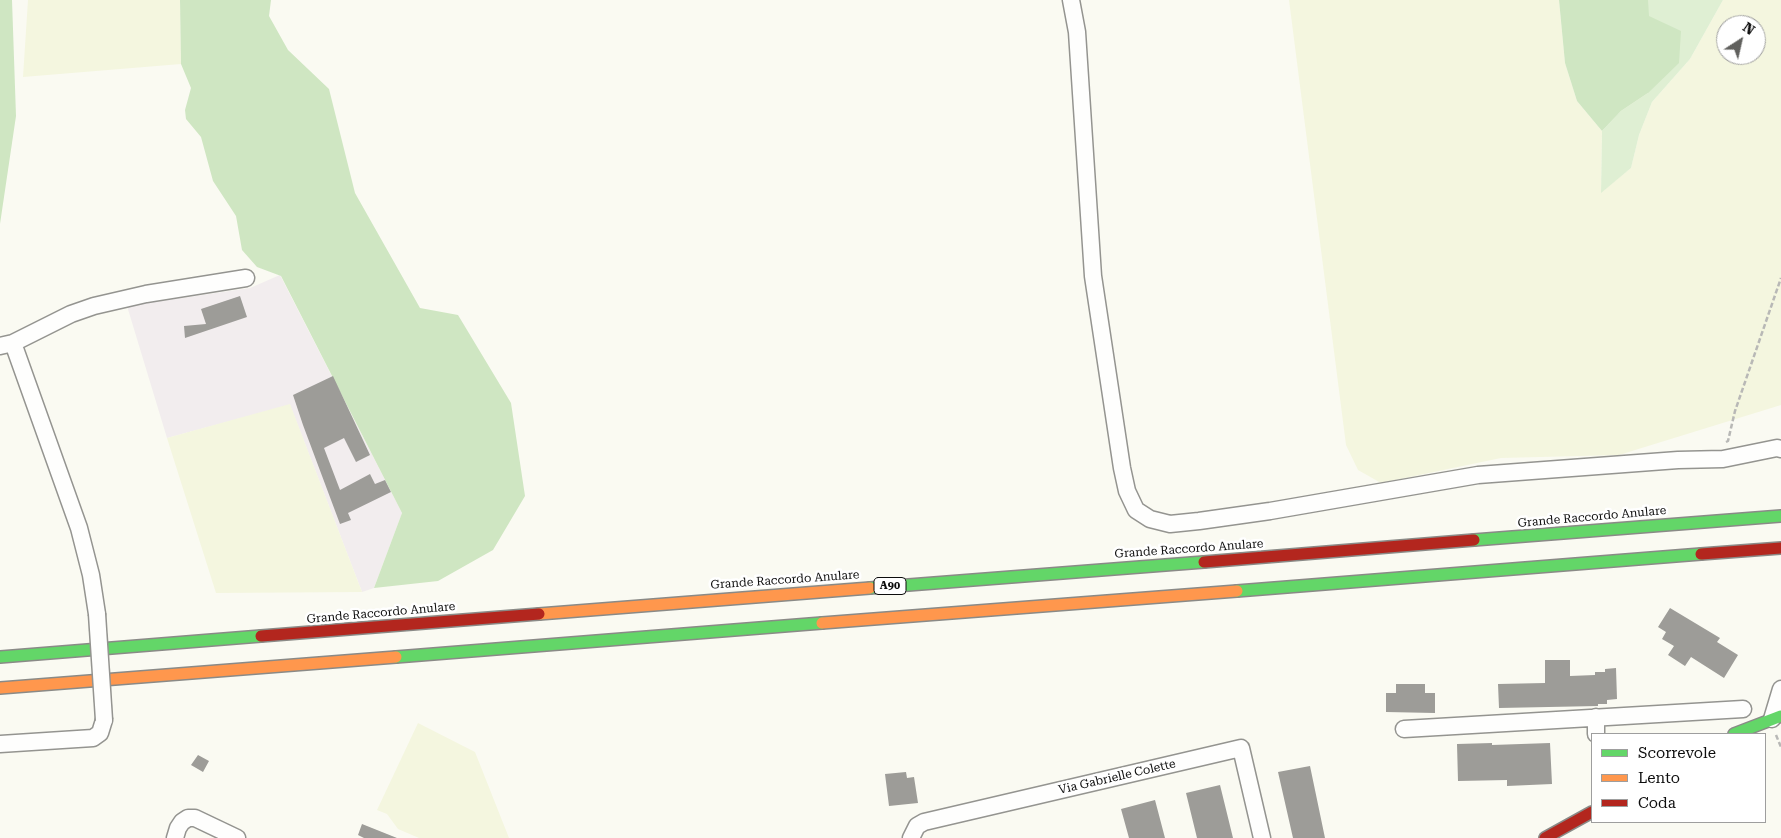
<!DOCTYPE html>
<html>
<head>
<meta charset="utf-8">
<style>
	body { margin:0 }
	#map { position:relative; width:1781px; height:838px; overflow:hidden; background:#fafaf2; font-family:"Roboto Serif",serif }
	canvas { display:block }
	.legend { position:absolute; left:1591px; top:733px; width:175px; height:90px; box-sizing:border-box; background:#fff; border:1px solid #9e9e9e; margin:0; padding:6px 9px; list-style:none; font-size:15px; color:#0d0d0d }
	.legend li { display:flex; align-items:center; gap:10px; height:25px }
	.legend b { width:25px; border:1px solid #9e9e9e }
	.north { position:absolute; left:1716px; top:15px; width:50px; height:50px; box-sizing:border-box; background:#fff; border:1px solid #9e9e9e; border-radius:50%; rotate:35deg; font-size:14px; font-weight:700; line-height:20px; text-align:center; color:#0d0d0d }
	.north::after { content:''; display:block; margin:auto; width:18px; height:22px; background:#60605d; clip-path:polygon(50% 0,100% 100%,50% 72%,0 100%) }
</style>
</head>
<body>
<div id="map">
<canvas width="1781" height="838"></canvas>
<ul class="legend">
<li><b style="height:6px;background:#63d668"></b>Scorrevole</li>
<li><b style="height:6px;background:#ff974d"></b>Lento</li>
<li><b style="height:6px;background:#b3261e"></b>Coda</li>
</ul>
<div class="north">N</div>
</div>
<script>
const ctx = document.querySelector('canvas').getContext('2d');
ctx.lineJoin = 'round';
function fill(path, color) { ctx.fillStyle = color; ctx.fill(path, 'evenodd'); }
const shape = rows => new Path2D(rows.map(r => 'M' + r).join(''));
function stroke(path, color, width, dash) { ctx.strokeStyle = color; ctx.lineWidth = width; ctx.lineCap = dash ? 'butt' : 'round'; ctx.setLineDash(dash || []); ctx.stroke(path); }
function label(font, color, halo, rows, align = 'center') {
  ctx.font = font + ' "Roboto Serif",serif'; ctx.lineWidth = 5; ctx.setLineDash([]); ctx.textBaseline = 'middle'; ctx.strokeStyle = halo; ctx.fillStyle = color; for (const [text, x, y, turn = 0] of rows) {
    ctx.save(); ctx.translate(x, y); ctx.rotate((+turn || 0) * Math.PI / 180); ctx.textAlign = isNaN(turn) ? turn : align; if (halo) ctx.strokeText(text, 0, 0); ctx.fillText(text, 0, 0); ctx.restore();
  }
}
fill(shape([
	[280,275,402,513,374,588,362,592,290,405,167,438,127,306,250,288]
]), '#f2edee');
fill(shape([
	[28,0,180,0,181,64,23,77],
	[1289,0,1559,0,1565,63,1577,101,1602,131,1601,192,1631,168,1639,135,1652,102,1690,59,1723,0,1781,0,1781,405,1619,455,1501,458,1381,483,1358,470,1346,445],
	[1726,25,1756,25,1756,55,1726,55],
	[290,404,362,592,216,593,167,438],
	[418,723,475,752,509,838,419,838,398,829,387,814,377,810]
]), '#f4f6df');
fill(shape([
	[1648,0,1723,0,1690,59,1652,102,1639,135,1631,168,1601,193,1602,131,1621,111,1648,93]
]), '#dfefd3');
fill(shape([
	[0,0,12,0,16,116,0,224],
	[180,0,271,0,269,16,288,50,329,89,355,193,420,308,458,315,511,403,525,496,493,550,438,581,374,588,402,513,281,276,257,267,242,250,236,216,213,181,201,137,186,119,185,110,191,88,181,64],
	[1559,0,1648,0,1649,16,1681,31,1679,63,1648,93,1621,111,1602,131,1577,101,1565,63]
]), '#cfe6c2');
fill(shape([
	[240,296,247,317,185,338,184,326,206,324,201,309],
	[333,376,370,455,356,462,344,438,324,448,340,490,370,474,375,484,385,480,391,492,348,513,351,520,340,524,303,425,293,395],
	[1670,608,1720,638,1717,642,1738,655,1724,678,1691,657,1685,666,1668,655,1674,646,1662,639,1666,632,1658,627],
	[1545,660,1570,660,1570,676,1595,675,1595,672,1605,672,1605,669,1616,668,1617,699,1607,700,1607,704,1598,704,1598,706,1499,708,1498,684,1545,683],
	[1396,684,1425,684,1425,693,1435,693,1435,713,1386,712,1386,693,1396,693],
	[1492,743,1492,745,1550,743,1552,784,1507,786,1507,780,1458,781,1457,744],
	[198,755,209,761,203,772,191,765],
	[1310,766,1325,838,1293,838,1278,772],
	[906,772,907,778,914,777,918,803,889,806,885,774],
	[1220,785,1233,838,1197,838,1186,793],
	[1155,800,1165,838,1129,838,1121,809],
	[362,824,397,838,364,838,358,835]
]), '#9d9c98');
const street = shape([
	[1071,0,1077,32,1093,276,1122,468,1127,491,1136,510,1150,519,1170,524,1199,521,1270,511,1478,475,1678,460,1723,459,1777,448,1781,449],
	[13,343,71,314,94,306,146,294,246,278],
	[0,346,13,343,79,528,91,575,97,614],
	[1596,717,1596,734],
	[1772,719,1781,689],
	[1404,729,1743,709],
	[0,744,93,738,100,733,104,720],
	[175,838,178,828,182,822,188,818,195,818,237,838],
	[911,838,917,826,924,822,1241,748,1262,838]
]);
const fast = shape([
	[1474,540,1781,516],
	[870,588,1204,562],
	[1237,591,1701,554],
	[0,657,261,636],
	[396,657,822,623],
	[1734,734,1781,716]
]);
const slow = shape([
	[539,614,870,588],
	[822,623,1237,591],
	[0,688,396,657]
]);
const jam = shape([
	[1701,554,1781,548],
	[1204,562,1474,540],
	[261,636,539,614],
	[1545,838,1592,812]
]);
stroke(street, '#949490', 19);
stroke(fast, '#8a8a87', 14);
stroke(slow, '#8a8a87', 14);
stroke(jam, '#8a8a87', 14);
stroke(shape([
	[1726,442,1728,441,1735,411,1781,278],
	[1776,735,1781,747]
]), '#b8b8b6', 2.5, [5, 2.5]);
stroke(street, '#fefefd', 16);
stroke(fast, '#63d668', 11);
stroke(slow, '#ff974d', 11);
stroke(jam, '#b3261e', 11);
const streetBridge = shape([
	[97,614,104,720]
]);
stroke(streetBridge, '#949490', 19, []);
stroke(streetBridge, '#fefefd', 16);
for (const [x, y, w] of [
	[890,586,32]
]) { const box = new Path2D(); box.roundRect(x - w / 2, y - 8.5, w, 17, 4); ctx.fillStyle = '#fff'; ctx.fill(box); stroke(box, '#0d0d0d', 1); }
label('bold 11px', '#0d0d0d', null, [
	["A90",890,586]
]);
label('12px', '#0d0d0d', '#fff', [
	["Grande Raccordo Anulare",1592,517,-5],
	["Grande Raccordo Anulare",1189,549,-4],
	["Grande Raccordo Anulare",785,580,-4],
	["Grande Raccordo Anulare",381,613,-5],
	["Via Gabrielle Colette",1117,777,-13]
]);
</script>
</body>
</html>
